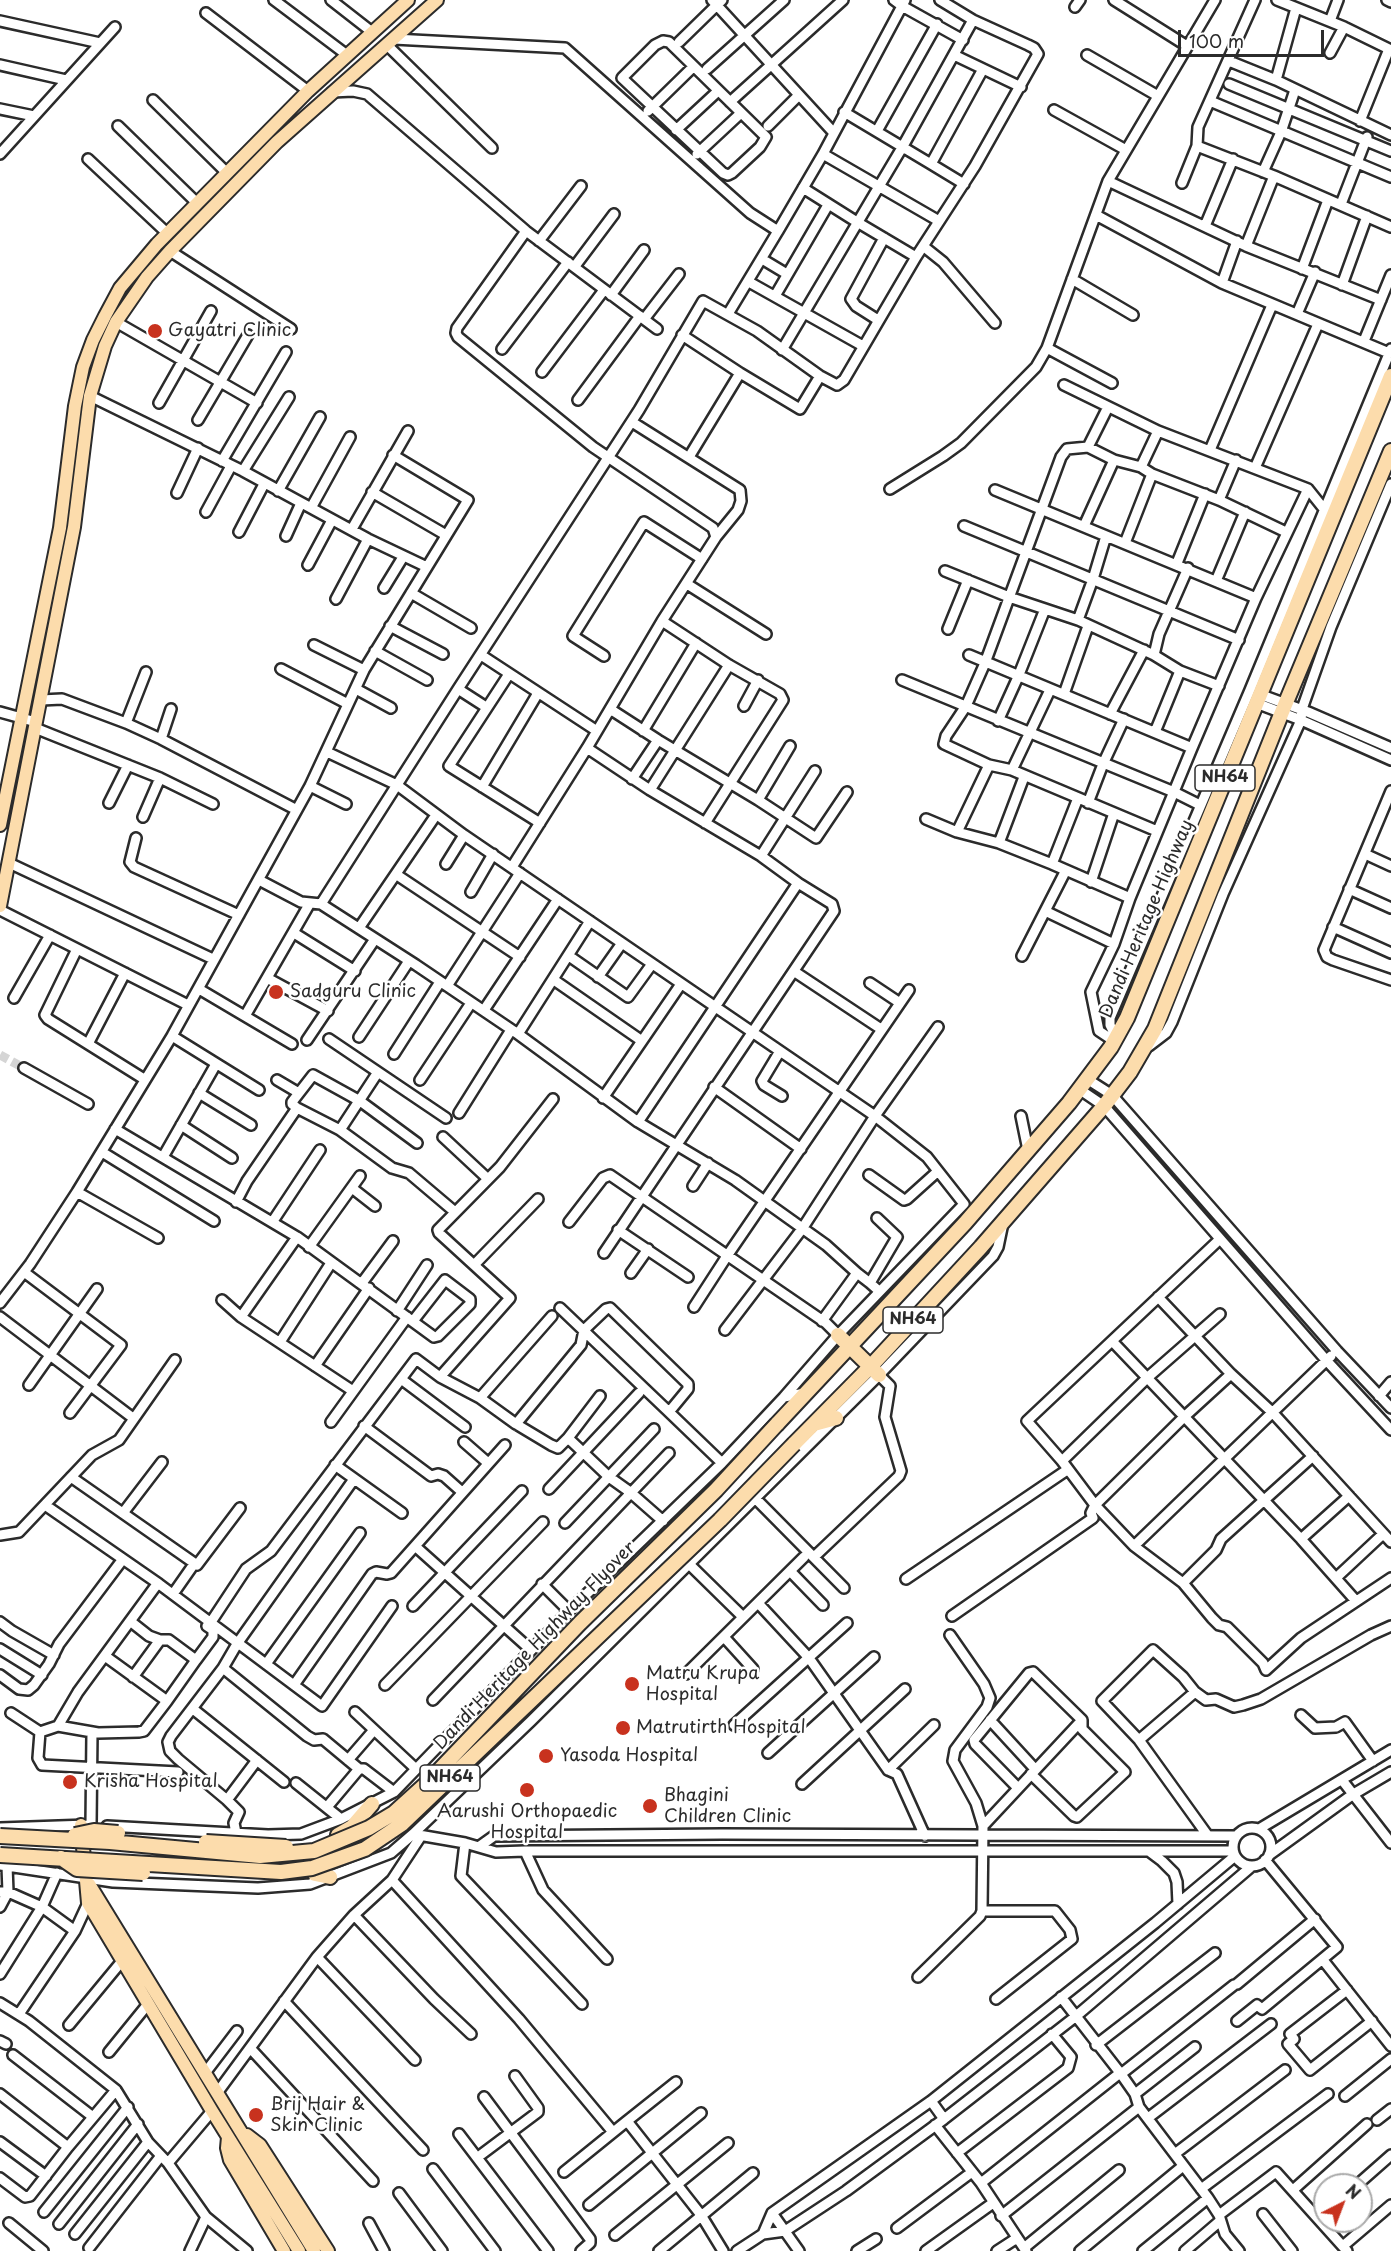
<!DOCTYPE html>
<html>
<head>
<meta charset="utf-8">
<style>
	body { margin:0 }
	#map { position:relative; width:1391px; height:2251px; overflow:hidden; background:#fff; font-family:"Playpen Sans",sans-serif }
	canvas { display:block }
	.north { position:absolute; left:1313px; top:2173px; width:60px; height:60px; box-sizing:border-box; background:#fff; border:2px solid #aaa; border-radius:50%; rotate:42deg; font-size:16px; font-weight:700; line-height:24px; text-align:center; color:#2b2b2b }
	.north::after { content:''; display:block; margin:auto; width:21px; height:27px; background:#c8321e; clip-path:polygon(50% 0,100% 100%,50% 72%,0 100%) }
	.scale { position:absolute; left:1178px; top:30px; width:146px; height:27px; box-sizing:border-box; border:3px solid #2b2b2b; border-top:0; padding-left:8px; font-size:18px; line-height:21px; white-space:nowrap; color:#2b2b2b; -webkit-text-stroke:4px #fff; paint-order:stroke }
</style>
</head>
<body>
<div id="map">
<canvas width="1391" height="2251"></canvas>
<div class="north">N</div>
<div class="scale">100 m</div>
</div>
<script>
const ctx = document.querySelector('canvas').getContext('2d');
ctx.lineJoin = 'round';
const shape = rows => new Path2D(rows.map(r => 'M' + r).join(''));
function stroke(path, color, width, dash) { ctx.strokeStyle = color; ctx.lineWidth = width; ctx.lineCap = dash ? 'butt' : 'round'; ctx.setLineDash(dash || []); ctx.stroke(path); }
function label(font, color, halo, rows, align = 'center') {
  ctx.font = font + ' "Playpen Sans",sans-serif'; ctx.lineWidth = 5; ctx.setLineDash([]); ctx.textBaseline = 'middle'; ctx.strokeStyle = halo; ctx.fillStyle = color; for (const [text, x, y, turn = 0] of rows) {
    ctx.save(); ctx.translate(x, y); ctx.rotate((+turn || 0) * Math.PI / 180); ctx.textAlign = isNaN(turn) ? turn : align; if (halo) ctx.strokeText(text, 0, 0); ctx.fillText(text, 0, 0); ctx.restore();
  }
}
stroke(shape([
	[0,1055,24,1068]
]), '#d5d5d5', 9, [9, 4.5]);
const minor = shape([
	[274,0,347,55],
	[331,0,372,32],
	[712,0,834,133],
	[905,0,902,6,963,40],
	[1114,0,1187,46],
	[1277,0,1344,27,1391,50],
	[1387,0,1391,2],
	[1075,7,1080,0],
	[206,13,308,91],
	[0,21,100,43],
	[1330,21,1338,0],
	[394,39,565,48,750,213,778,231,823,154,902,6,894,0],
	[663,41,669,42,766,137,760,147,732,173,728,175,723,173,622,78,655,45,663,41],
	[679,42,722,0],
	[387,45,492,148],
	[1330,53,1344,27],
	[954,55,1021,87],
	[1087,55,1158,96],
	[1229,61,1276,80,1391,135],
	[0,65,66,80],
	[707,69,784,0],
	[1276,80,1296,8],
	[1229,84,1391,151],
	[332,92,353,91,367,94,526,231,657,329],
	[153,100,227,173],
	[1210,101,1391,177],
	[730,102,843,0],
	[0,109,34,116],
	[1054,110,1126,150],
	[648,111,693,67],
	[844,112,931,164,983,69],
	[1360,121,1389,49],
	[118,126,197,203],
	[768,126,798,96],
	[676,130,718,91],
	[877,131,937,24],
	[1197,146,1274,176,1391,227],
	[0,154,115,27],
	[697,154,741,113],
	[823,154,939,221],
	[88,159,168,234],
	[931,164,964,184],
	[1263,172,1281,132,1295,90],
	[1108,181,1246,246,1381,300],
	[1182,183,1197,146,1198,127,1255,0],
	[803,188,857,222,916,257],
	[1341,204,1367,137],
	[1096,215,1222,283,1389,353],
	[1205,226,1233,159],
	[539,241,581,186],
	[923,246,943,262,995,323],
	[1246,246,1274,176],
	[170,251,291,329],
	[762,259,787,274],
	[575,266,614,214],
	[1302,269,1328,200],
	[1072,279,1133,315],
	[749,282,863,346],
	[1222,283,1237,241],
	[1342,285,1367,216],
	[611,295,644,250],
	[775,296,828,205],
	[728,314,778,231],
	[1297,314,1315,272],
	[645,318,679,274],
	[878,320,856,306,851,299,884,238],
	[116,322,257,403],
	[682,335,740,373,800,409,820,376],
	[1364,341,1391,275],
	[1047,348,1112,383],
	[502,349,568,262],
	[782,350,903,146,973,20],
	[542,372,604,290],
	[1064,385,1158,431,1308,489,1324,509],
	[90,396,243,471,368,539,427,567],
	[578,400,640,316],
	[159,403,211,311],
	[198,420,248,335],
	[632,422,740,490,741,501,738,510,716,537],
	[1088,447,1108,407],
	[1210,450,1272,305],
	[689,457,740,373],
	[222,461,286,352],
	[1141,467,1158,431],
	[1255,468,1318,324],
	[243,471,289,397],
	[890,489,943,456,961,443,1036,367,1047,348,1108,181,1215,0],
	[995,490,1256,598],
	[278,491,320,417],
	[372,492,446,535],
	[177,493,198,448],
	[1219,500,1236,460],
	[311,508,350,437],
	[206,512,231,466],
	[964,526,1239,640],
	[1084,526,1114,460],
	[352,529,408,431],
	[239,532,264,484],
	[286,536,301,503],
	[1125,543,1152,474],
	[1177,563,1205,494],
	[308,565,332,520],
	[945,571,1009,597,1078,620,1154,655,1180,671,1219,686],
	[1216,581,1245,512],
	[687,584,766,634],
	[384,588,403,557],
	[411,593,471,628],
	[336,599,368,539],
	[1078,620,1093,579,1106,536],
	[662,621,729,665,780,694,783,700,705,823],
	[390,626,443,654],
	[948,629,968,580],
	[314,645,364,670],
	[375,651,427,680],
	[481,655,597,731],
	[969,655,1192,748],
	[1154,655,1159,634,1188,568],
	[604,656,573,636,644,522,702,559],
	[281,669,348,704],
	[509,674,449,766,540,823],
	[902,680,1174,792,1200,805],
	[356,689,391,708],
	[458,689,486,707],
	[1064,694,1088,626],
	[1259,694,1308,712,1391,748],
	[41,700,62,699,126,723,161,739,295,809],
	[1256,703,1301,720,1391,760],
	[744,706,758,680],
	[610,709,658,740,758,800,816,838,847,792],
	[0,712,36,722],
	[1110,714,1144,650],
	[998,721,1018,677,1045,609],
	[126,723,146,672],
	[35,728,160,778,213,804],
	[643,731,696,643],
	[1155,732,1180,671],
	[161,739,171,709],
	[587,748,650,790,761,856,798,883,638,1122],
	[327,752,397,785,464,835,875,1116,927,1157,964,1204,838,1335,784,1397],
	[1012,770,1050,690],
	[632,779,658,740],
	[310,786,346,804],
	[482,787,538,693],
	[650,790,729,665],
	[1391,791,1324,950,1327,957,1333,960,1391,980],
	[758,800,790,746],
	[109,803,128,765],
	[1088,803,1103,764,1124,719],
	[143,817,160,778],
	[926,819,957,832,999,843,1052,864,1130,898],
	[1157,831,1012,770,989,765,944,744,946,736,966,706,985,663,1061,457,1067,449,1088,447,1114,460,1141,467,1152,474,1219,500,1286,532],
	[957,832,989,765],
	[136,838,130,862,134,867,239,915],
	[999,843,1024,777],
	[1365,854,1391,866],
	[761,856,815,771],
	[9,863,213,959],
	[446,864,464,835],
	[1052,864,1078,798],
	[512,867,587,748,662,621,716,537,713,528,593,447,458,337,456,333,457,328,526,231],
	[397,875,520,957],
	[259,880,301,902,321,904,416,965,518,1034,638,1122,735,1180,826,1245,857,1273],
	[1091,882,1114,813],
	[1349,889,1391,908],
	[471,892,493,854],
	[321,904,458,689,639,410,703,301,757,331,820,376,837,385,844,380,916,257,975,166,1038,54,1034,48,1028,45,973,20,940,0],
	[0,910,188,1005],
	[1045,911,1114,944,1091,992,1099,1031,1114,1041],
	[1333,927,1391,953],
	[359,928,436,815],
	[294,933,355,971],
	[1114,944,1130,898,1192,748,1256,598,1308,489],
	[77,949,45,1015,48,1019,144,1079],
	[569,956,628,997,652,964],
	[1022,956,1066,870],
	[795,972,881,1029],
	[598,977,622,943],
	[267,978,328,1011],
	[554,980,642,1041],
	[870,983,900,1003],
	[447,986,520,873],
	[199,989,292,1044],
	[14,998,50,935],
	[484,1010,558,899],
	[245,1016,310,903],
	[518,1034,590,921],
	[172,1036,259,1090],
	[359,1037,409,961],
	[1116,1037,1110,1025,1110,1018,1250,690,1391,349],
	[329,1039,446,1118],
	[307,1040,375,939],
	[88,1044,125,973],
	[1149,1046,1166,1033,1172,1022,1223,894,1301,720,1302,709,1331,627,1391,484],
	[780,1051,762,1081,764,1085,782,1096],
	[394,1054,440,982],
	[24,1068,88,1104],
	[1087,1079,1112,1095,1337,1351,1391,1408],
	[277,1080,299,1093],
	[420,1080,471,1003],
	[714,1087,801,1149],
	[1079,1089,1104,1106,1326,1360,1391,1430],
	[199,1093,251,1125],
	[603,1098,681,984],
	[459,1113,511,1030],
	[1021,1116,1028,1150],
	[181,1125,232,1158],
	[115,1129,297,1237,434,1337,438,1336,470,1304,470,1299,445,1280,413,1321],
	[340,1130,378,1072],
	[443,1137,488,1179],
	[417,1143,360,1101,313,1075,292,1102,292,1104,297,1108,340,1130,392,1168,409,1173,455,1212],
	[102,1152,214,1221],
	[163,1157,216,1064],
	[869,1175,904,1200,907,1199,937,1172],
	[693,1186,708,1163],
	[352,1188,375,1206],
	[77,1192,158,1238],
	[236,1202,247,1181,297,1108],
	[877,1218,897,1237,870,1283,879,1291],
	[273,1221,320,1150],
	[569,1222,603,1178,610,1175,826,1323,838,1335],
	[618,1230,688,1277],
	[1220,1239,1027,1421,1062,1461,1095,1505,1134,1546,1183,1583,1212,1618,1219,1625,1227,1627,1263,1663,1266,1670,1301,1638,1391,1578],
	[309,1247,360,1176],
	[604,1253,834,911,832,904,798,883],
	[474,1265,538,1199],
	[24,1272,121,1345,70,1413],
	[631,1273,648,1249],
	[362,1283,393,1241],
	[1158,1297,1231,1374,1273,1413,1391,1542],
	[222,1300,241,1317,353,1391],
	[0,1303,30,1264,77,1192,172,1036,310,786,364,670,468,500,393,455],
	[694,1307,727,1256,909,990],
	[560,1308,669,1412],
	[397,1311,427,1265],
	[0,1317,133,1418],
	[241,1317,297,1237],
	[822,1321,857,1273,870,1283],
	[725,1330,802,1229,875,1116,938,1027],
	[1112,1341,1301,1539,1356,1601],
	[280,1342,331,1263],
	[315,1366,369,1288],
	[440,1377,510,1298,439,1233,438,1230,500,1167,553,1099],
	[401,1379,465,1427],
	[29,1385,97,1289],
	[1379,1396,1391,1382],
	[480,1398,552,1316],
	[331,1422,407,1317],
	[516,1424,581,1345,584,1330,606,1309,610,1308,688,1384,688,1389,669,1412,722,1463],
	[364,1426,431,1476,438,1474,444,1476,462,1492],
	[568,1438,600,1396],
	[464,1442,488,1463],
	[1062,1461,1147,1378,1220,1314],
	[335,1465,402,1513],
	[71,1477,197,1565,240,1508],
	[549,1489,639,1393],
	[755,1498,844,1588],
	[45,1505,159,1584,322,1706,392,1606],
	[123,1513,162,1462],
	[565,1523,654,1429],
	[0,1535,19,1532,92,1455,119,1440,175,1360],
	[1301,1539,1349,1496],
	[415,1546,531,1650],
	[1134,1546,1331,1356],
	[814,1557,899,1476,901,1471,885,1417,890,1386,879,1375],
	[690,1565,743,1617],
	[790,1571,823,1605],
	[1337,1577,1383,1534],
	[906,1579,1067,1470],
	[1183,1583,1216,1550,1221,1539,1313,1456],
	[542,1584,569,1611],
	[155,1587,78,1692,58,1726,40,1732,38,1758,42,1765,178,1772],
	[173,1594,194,1564],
	[758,1603,809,1658,888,1770,897,1774,925,1836],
	[413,1606,522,1491],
	[952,1616,1093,1518,1091,1513,1095,1505,1184,1417,1231,1374],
	[0,1622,12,1631,54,1655],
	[211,1622,246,1569,271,1551,416,1359,440,1377,480,1398,516,1424,551,1445,558,1448,568,1438,609,1477,630,1492,663,1521],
	[724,1637,753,1669],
	[0,1649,42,1675],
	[105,1656,167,1701,196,1660,169,1640,160,1640,149,1636,130,1621],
	[196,1660,213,1637,213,1630,207,1626],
	[266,1664,360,1533],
	[223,1668,307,1736,314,1740,323,1739,359,1769,364,1769,394,1792],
	[686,1674,804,1557],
	[0,1675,19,1689,28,1690,34,1685,49,1664,59,1644,123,1559],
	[133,1677,160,1640],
	[294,1685,372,1574,376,1572,387,1574,391,1573,505,1445],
	[385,1685,543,1522],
	[433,1700,669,1453],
	[193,1709,284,1782],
	[355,1712,416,1769],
	[11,1713,40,1732],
	[1301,1715,1315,1728,1336,1727,1345,1722,1373,1761],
	[990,1720,1035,1769],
	[734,1725,847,1623],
	[58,1726,98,1733,139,1732,144,1731,167,1701],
	[1139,1740,1195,1692],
	[768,1753,874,1657],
	[257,1760,227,1800,178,1759,170,1751,168,1742,171,1736,223,1668,237,1644,354,1479],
	[348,1760,374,1730],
	[888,1770,934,1725],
	[1342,1780,1391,1843],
	[296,1783,341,1819],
	[802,1784,905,1689],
	[1018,1788,975,1744,974,1740,1029,1673,1033,1672,1082,1720,1082,1729,1125,1772,1077,1817,1074,1816,1031,1774],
	[227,1800,239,1812,234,1823,236,1833],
	[327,1807,359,1769],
	[91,1825,92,1732],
	[107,1826,268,1835,301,1834,341,1819,394,1792,569,1611,722,1463,784,1397,805,1393],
	[983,1826,1082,1720],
	[0,1828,88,1825],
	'1233 1847a19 19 0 1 1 38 0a19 19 0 1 1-38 0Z',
	[1259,1829,1391,1750],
	[413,1834,465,1843,496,1852,525,1851,1233,1851],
	[1208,1836,1139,1740,1102,1701,1153,1650,1183,1677,1195,1692,1206,1700,1216,1699,1234,1707,1243,1705,1261,1699,1371,1635,1391,1626],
	[465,1843,461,1876,582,2004],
	[480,1846,494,1836,722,1834,1236,1836],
	[525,1851,543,1890,607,1959],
	[1150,1852,1162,1861,1174,1873,1177,1882,1178,1904],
	[1269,1855,1352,1795,1391,1772],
	[0,1865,113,1882,258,1888,310,1884,391,1853,413,1834,531,1721,879,1375,993,1256,998,1247,1003,1223],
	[392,1880,519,2019,613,2132],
	[0,1892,8,1892,42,1907,75,1931],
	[0,1907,8,1892,7,1866],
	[982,1911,1055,1911,1070,1930,1072,1939,996,1999],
	[354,1915,434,1999,471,2034],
	[317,1957,415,2060],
	[1323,1960,1391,2046],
	[0,1974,42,1907,57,1873],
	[918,1977,980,1916,982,1911,983,1826,976,1803,953,1761,955,1750,987,1707,990,1698,984,1684,950,1635],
	[1237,1984,1315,1919],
	[1347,1990,1290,2034,1294,2039,1288,2044,1310,2070,1372,2021],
	[1061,1997,1121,2074,1135,2094,1139,2107,1208,2198,1219,2215,1225,2234,1239,2251],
	[284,2001,423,2150],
	[0,2003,29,2021,116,2090],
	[19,2014,75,1931,88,1903],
	[1237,2021,1257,2005,1262,2009,1337,1947,1265,1860],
	[69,2025,122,1961],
	[0,2041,6,2044],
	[1096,2045,1215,1953],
	[250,2048,373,2181],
	[109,2052,148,2004],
	[13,2055,93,2117],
	[205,2073,237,2031],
	[1121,2074,1234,1985],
	[217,2093,317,1957,354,1915,392,1880,421,1836],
	[0,2094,68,2147],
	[1135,2094,1195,2047],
	[1345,2096,1391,2059],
	[484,2097,590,2239,590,2243,581,2251],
	[931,2101,944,2119],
	[1148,2118,1271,2024],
	[1377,2120,1391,2109],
	[627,2121,676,2082],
	[935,2125,981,2183,1026,2251],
	[459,2134,548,2251],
	[0,2142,46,2176],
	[957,2153,1068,2068,1071,2057,1052,2034],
	[1176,2153,1285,2070],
	[478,2157,538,2112,538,2108,515,2076],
	[433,2169,495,2251],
	[564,2172,627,2121,701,2215,723,2251],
	[0,2178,25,2197,30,2196,68,2147,116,2090,148,2142,168,2163],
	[981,2183,1120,2073],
	[1357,2185,1391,2155],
	[1201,2189,1328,2094],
	[1293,2190,1367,2124],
	[399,2193,442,2251],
	[589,2205,701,2113],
	[44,2212,128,2107],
	[772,2213,799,2251],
	[1263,2214,1292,2251],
	[1219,2215,1276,2172,1347,2251],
	[1001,2216,1139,2107],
	[206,2217,247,2251],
	[9,2223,43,2251],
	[369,2223,384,2251],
	[59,2224,138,2124],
	[897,2228,972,2172],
	[75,2234,148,2142],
	[763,2234,772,2213,931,2101,1155,1923,1235,1856],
	[615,2235,728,2143],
	[1343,2246,1391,2205],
	[89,2248,160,2157],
	[1024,2248,1119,2170],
	[190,2251,206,2217,168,2163,212,2111],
	[659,2251,753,2173],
	[737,2251,763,2234,785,2231,846,2191,944,2119,1075,2017,1252,1866],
	[857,2251,876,2239],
	[926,2251,993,2203],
	[997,2251,1017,2238],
	[1080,2251,1183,2166],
	[1143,2251,1208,2198],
	[1185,2251,1220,2221]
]);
const major = shape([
	[0,825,60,528,75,406,83,367,93,340,105,316,120,288,157,244,308,91,408,0],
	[0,906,74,527,90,396,105,346,116,322,147,277,170,251,277,142,437,0],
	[81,1825,88,1903,212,2111,299,2251],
	[89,1884,314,2251],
	[247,2135,260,2145,328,2251],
	[228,2137,227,2148,230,2160,284,2251]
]);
const highway = shape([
	[838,1335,879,1375],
	[777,1424,965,1223,1069,1103,1111,1047,1127,1018,1391,376],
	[814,1424,836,1418],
	[794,1444,871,1366,981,1247,1104,1106,1130,1072,1155,1029,1282,712,1391,451],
	[338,1835,352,1827,372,1804],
	[315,1874,330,1877]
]);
stroke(minor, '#2b2b2b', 14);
stroke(major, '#2b2b2b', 16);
stroke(highway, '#2b2b2b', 18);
stroke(minor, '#fff', 9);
stroke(major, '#fcdcac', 12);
stroke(highway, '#fcdcac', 14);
const highwayBridge = shape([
	[75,1835,94,1831,118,1833],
	[0,1836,110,1842,260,1856,314,1851,369,1828,394,1813,426,1784,580,1623,716,1490,777,1424],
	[206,1842,286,1847],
	[0,1855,281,1872,312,1868,365,1849,402,1824,720,1520,794,1444],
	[61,1858,77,1869,143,1873]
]);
stroke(highwayBridge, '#2b2b2b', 18, []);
stroke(highwayBridge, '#fcdcac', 14);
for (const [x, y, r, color] of [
	[155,331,8,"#c8321e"],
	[276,992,8,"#c8321e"],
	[632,1684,8,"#c8321e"],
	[623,1728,8,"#c8321e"],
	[546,1756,8,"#c8321e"],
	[70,1782,8,"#c8321e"],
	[527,1790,8,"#c8321e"],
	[650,1806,8,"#c8321e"],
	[256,2115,8,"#c8321e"]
]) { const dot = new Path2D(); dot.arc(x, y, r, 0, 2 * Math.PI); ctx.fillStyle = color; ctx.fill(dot); stroke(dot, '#fff', 2); }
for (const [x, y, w] of [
	[1225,778,60],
	[913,1320,60],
	[450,1778,60]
]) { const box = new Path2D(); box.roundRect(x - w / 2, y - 13, w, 26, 4.5); ctx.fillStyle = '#fff'; ctx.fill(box); stroke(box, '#2b2b2b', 1.5); }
label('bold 16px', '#2b2b2b', null, [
	["NH64",1225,778],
	["NH64",913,1320],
	["NH64",450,1778]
]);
label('18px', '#2b2b2b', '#fff', [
	["Gayatri Clinic",168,331],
	["Sadguru Clinic",290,992],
	["Matru Krupa",646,1674],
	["Hospital",646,1695],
	["Matrutirth Hospital",636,1728],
	["Yasoda Hospital",560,1756],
	["Krisha Hospital",84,1782],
	["Bhagini",664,1796],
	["Children Clinic",664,1817],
	["Aarushi Orthopaedic",527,1812,"center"],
	["Hospital",527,1833,"center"],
	["Brij Hair &",270,2105],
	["Skin Clinic",270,2126]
], 'left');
label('18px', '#2b2b2b', '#fff', [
	["Dandi Heritage Highway",1147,919,-67],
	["Dandi Heritage Highway Flyover",535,1646,-46]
]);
</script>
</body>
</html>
